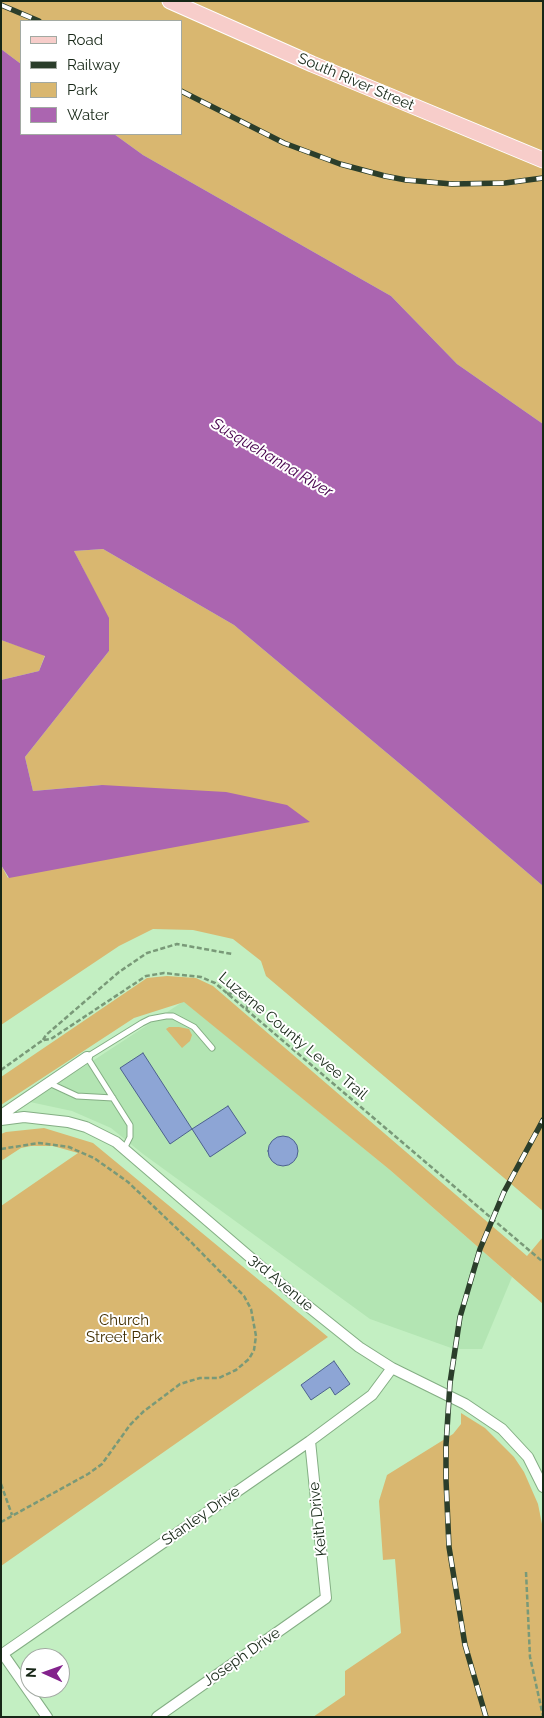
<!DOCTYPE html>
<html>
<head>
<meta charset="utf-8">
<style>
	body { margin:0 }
	#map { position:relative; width:544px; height:1718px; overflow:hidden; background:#c3efc2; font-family:Raleway,sans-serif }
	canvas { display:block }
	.frame { position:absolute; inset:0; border:2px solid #172717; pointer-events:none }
	.legend { position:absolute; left:20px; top:20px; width:162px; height:115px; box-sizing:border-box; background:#fff; border:1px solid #a2a9a2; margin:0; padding:6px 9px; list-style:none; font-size:15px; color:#172717 }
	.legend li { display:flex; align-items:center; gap:10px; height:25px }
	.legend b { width:25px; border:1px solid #a2a9a2 }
	.north { position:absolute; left:20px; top:1648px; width:50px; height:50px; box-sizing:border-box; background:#fff; border:1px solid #a2a9a2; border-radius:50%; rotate:272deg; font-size:14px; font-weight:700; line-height:20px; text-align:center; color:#172717 }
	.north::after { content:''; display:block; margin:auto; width:18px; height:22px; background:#83228c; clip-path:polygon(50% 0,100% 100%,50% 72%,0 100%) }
</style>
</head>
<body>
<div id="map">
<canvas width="544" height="1718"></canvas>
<div class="frame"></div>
<ul class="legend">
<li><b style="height:6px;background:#f7cdca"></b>Road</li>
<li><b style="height:6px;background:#2b3e2b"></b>Railway</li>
<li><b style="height:14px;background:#d9b770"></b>Park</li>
<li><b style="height:14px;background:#ab65b0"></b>Water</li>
</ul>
<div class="north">N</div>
</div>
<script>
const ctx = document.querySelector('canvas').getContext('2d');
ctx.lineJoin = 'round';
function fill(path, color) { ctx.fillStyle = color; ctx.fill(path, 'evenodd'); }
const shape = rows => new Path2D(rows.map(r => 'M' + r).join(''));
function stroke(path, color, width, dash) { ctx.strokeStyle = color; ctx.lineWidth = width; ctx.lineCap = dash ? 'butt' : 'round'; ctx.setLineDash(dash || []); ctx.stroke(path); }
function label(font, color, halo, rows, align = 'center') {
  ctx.font = font + ' Raleway,sans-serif'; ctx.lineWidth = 4; ctx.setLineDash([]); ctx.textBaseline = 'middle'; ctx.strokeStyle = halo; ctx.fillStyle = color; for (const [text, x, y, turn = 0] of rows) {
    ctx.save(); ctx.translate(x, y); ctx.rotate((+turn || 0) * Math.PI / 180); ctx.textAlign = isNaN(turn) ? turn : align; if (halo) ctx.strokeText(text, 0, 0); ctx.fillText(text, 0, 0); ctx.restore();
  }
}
fill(shape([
	[184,1001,390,1170,512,1277,482,1349,454,1349,370,1319,143,1154,111,1128,72,1111,30,1102]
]), '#b3e5b3');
fill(shape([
	[1,1,543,1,543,424,457,364,391,296,143,155,114,134,181,134,181,21,21,21,21,64,1,49],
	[103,549,234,625,418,779,543,886,543,1211,266,976,261,961,233,939,193,930,153,929,119,946,1,1025,1,865,8,878,102,785,33,791,25,757,109,651,108,618,74,551],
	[1,640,45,655,39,671,1,680],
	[167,976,196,978,213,986,527,1256,543,1237,543,1304,390,1170,184,1002,134,1018,1,1105,1,1077,147,978],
	[169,1027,179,1027,189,1029,192,1035,190,1041,182,1048,166,1029],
	[44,1128,93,1143,328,1337,1,1566,1,1206,78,1153,53,1146,31,1146,21,1148,1,1161,1,1134,6,1132],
	[461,1413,485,1428,514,1457,524,1472,538,1504,543,1529,543,1717,313,1717,345,1695,345,1671,401,1633,395,1559,383,1560,379,1501,387,1475,453,1434,461,1424]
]), '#d9b770');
fill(shape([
	[1,49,21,64,21,134,114,134,143,155,391,296,457,364,543,424,543,886,418,779,234,625,103,549,74,551,109,618,109,651,25,757,33,791,102,785,226,792,287,805,310,822,9,878,1,865,1,680,39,671,45,656,1,640]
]), '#ab65b0');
const building = shape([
	[143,1053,192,1129,170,1144,120,1068,143,1053],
	[228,1106,246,1133,210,1157,192,1129,228,1106],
	'268 1151a15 15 0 1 1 30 0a15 15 0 1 1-30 0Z',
	[334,1361,350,1384,335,1395,330,1387,311,1400,301,1385,334,1361]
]);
fill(building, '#8da5d5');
stroke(building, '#4c618e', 1);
const lane = shape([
	[49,1083,77,1096,113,1098],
	[124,1149,130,1137,130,1125,87,1057,142,1023,150,1019,166,1016,173,1016,194,1027,212,1048]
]);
const street = shape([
	[1,1115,87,1057],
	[1,1120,24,1117,68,1122,86,1127,116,1142,294,1295,359,1347,392,1368,465,1404,502,1429,528,1457,543,1487],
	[3,1654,47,1717],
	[1,1655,310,1441,372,1395,392,1368],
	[157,1717,326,1598,310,1441]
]);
const primary = shape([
	[170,1,312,64,543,160]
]);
stroke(lane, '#84ae84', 7);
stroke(street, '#84ae84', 12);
stroke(primary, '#fff', 17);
stroke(shape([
	[227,994,239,992,249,1000,246,1011],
	[43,1040,46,1035,119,972,147,953,177,944,232,954],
	[1,1070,43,1040,51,1039,146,976,164,973,201,977,215,983,543,1262],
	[1,1149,39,1143,69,1147,94,1158,128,1182,191,1242,244,1296,251,1309,256,1336,254,1350,249,1359,236,1370,219,1378,200,1378,180,1384,144,1411,130,1425,102,1464,88,1474,1,1522],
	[1,1484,12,1515],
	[526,1572,530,1657,543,1716]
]), '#799978', 2.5, [5, 2.5]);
stroke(lane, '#fff', 5);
stroke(street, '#fff', 10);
stroke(primary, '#f7cdca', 15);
const rail = shape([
	[1,5,39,21],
	[181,91,284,143,340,164,385,176,406,180,452,184,505,183,543,178],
	[486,1717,465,1645,449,1547,446,1480,446,1445,450,1383,460,1317,480,1249,504,1192,543,1120]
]);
stroke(rail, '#2b3e2b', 5.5);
stroke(rail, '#fff', 4, [11]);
label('15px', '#172717', '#fff', [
	["South River Street",356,82,23],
	["Luzerne County Levee Trail",293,1036,40],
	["3rd Avenue",281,1283,40],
	["Stanley Drive",201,1516,-35],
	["Keith Drive",318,1519,-96],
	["Joseph Drive",242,1657,-35]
]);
label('15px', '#412e00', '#fff', [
	["Church",124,1320],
	["Street Park",124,1337]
]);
label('italic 16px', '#46014c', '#fff', [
	["Susquehanna River",272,458,31]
]);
</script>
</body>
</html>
